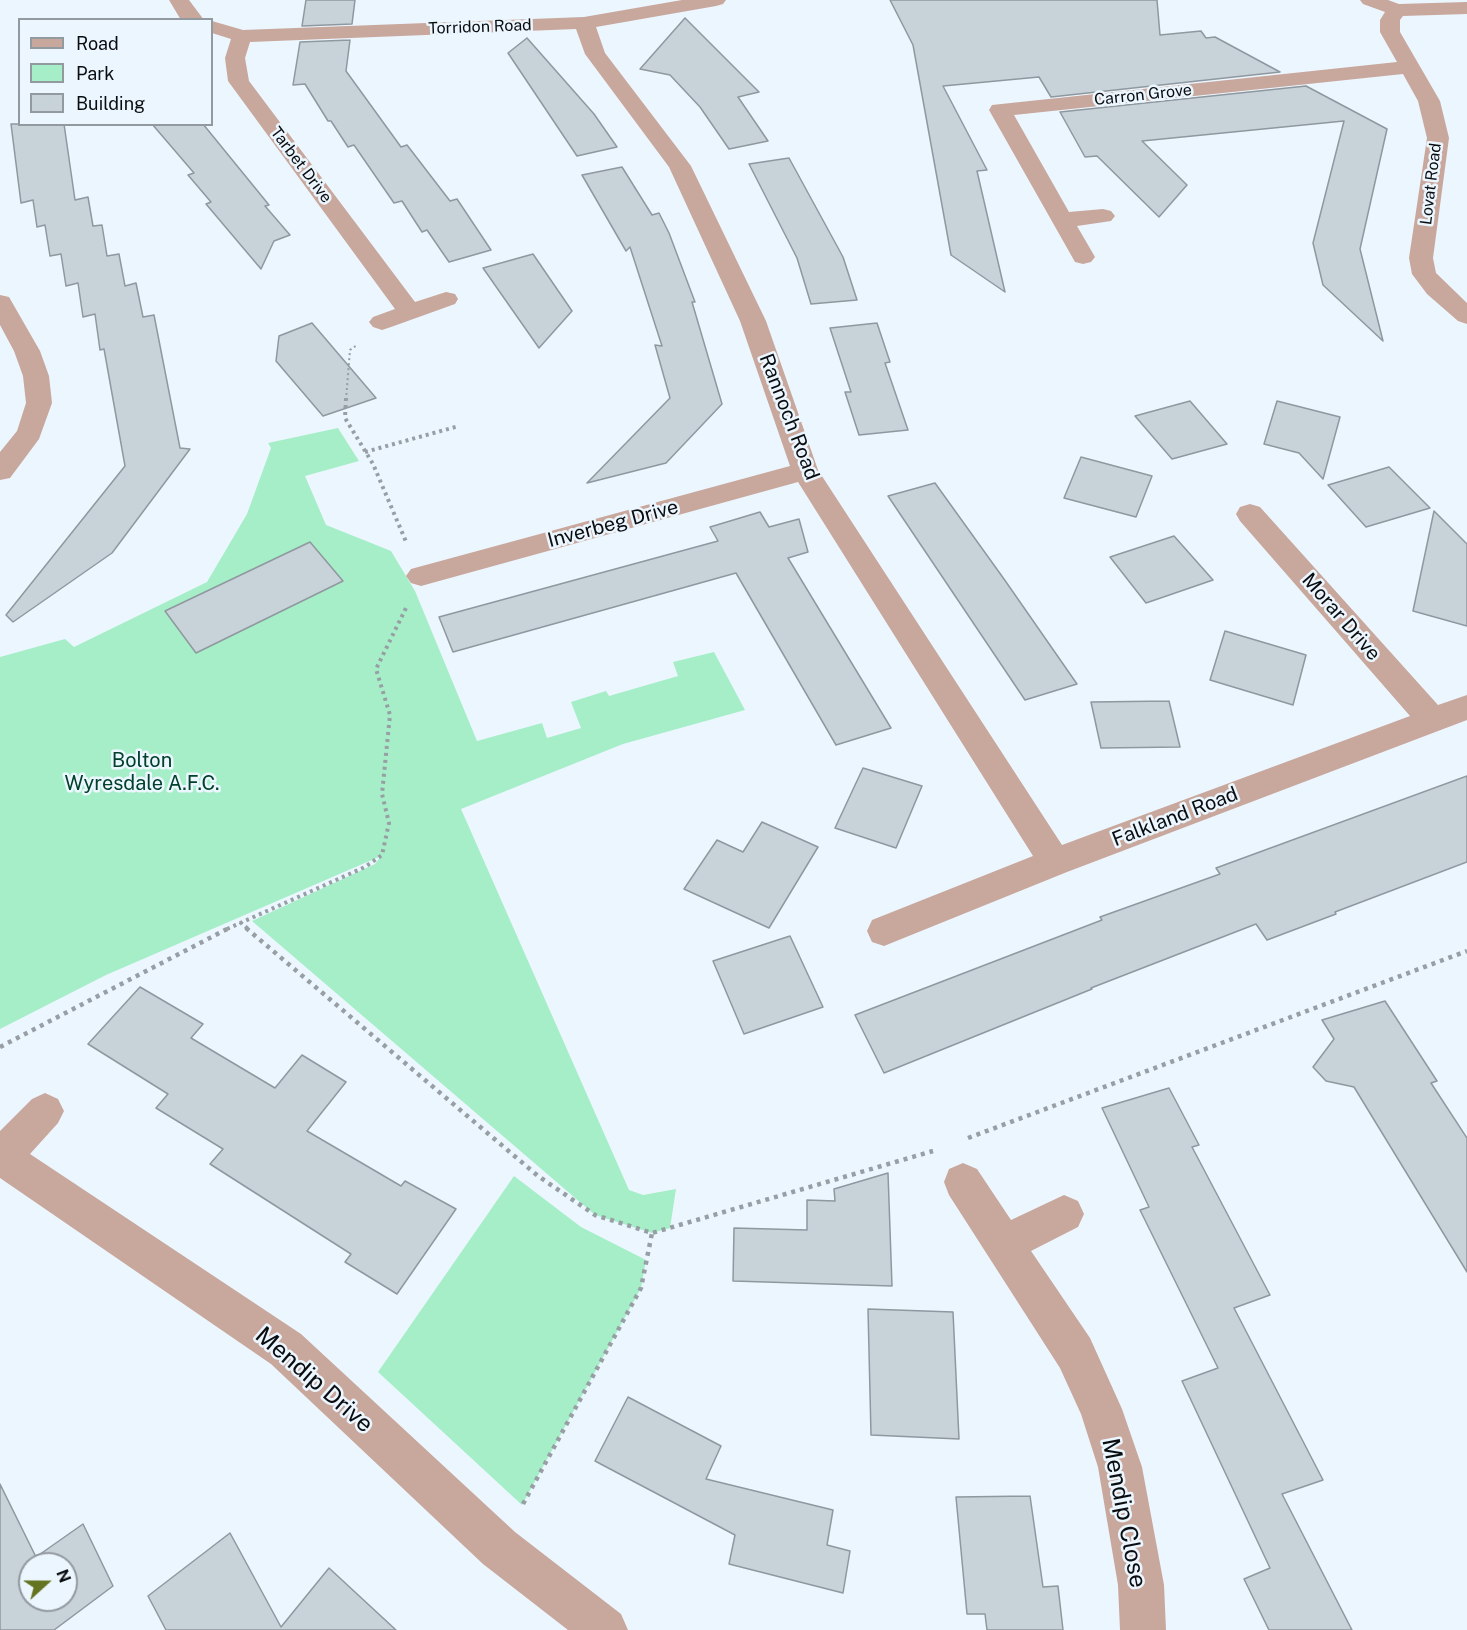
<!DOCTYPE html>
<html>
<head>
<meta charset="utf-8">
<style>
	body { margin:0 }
	#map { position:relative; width:1467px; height:1630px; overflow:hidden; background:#ecf6fe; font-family:"Public Sans",sans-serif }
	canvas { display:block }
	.legend { position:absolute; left:18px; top:18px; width:195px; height:108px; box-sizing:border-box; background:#ecf6fe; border:2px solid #92999f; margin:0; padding:8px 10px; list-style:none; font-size:18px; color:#0a0d10 }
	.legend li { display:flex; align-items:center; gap:12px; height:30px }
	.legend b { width:30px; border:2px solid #92999f }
	.north { position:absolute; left:18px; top:1552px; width:60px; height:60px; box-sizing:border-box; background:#ecf6fe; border:2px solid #92999f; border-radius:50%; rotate:69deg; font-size:16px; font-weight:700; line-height:24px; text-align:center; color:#0a0d10 }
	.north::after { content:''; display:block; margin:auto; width:21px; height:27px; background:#647421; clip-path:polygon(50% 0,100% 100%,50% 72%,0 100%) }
</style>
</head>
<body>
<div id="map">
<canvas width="1467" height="1630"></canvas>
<ul class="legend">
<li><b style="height:8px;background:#c8a79d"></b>Road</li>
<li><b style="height:16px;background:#a6eec8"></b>Park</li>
<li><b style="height:16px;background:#c8d2d9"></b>Building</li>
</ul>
<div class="north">N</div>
</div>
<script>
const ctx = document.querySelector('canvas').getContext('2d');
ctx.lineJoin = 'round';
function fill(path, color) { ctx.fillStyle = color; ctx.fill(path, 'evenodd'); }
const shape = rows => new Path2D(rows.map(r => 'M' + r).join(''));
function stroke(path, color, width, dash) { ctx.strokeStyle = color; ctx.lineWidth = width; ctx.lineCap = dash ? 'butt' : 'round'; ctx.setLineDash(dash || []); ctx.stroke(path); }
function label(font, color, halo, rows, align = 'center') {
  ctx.font = font + ' "Public Sans",sans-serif'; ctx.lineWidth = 5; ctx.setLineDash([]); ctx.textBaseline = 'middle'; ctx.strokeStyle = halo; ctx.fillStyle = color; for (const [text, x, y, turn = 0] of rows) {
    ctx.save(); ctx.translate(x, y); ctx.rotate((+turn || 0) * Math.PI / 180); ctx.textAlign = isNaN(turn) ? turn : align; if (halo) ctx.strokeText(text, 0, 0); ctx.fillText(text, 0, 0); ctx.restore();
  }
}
fill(shape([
	[338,428,359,461,305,476,326,525,391,551,415,591,477,741,542,723,547,738,581,728,571,702,606,691,609,696,678,676,673,662,714,652,745,710,623,744,461,809,629,1190,643,1195,676,1189,670,1228,652,1233,595,1215,252,921,375,864,381,856,106,975,0,1029,0,657,65,639,74,647,207,582,247,514,271,448,268,443],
	[514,1176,581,1227,646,1260,641,1288,522,1505,378,1372]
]), '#a6eec8');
const building = shape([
	[306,0,355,0,352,24,302,26,306,0],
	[890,0,1157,0,1160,35,1201,31,1206,38,1215,37,1280,72,1051,97,1039,77,943,86,987,170,977,171,1005,292,951,255,913,45,890,0],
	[685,18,759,92,738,97,768,141,729,149,700,107,670,75,640,69,685,18],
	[527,38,594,114,617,147,577,156,508,53,527,38],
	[350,40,346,71,401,147,407,145,450,201,457,199,491,250,449,262,427,230,422,232,402,201,394,203,354,145,348,147,331,121,328,121,305,84,293,85,300,42,350,40],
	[1306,86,1387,129,1360,249,1383,341,1323,285,1313,243,1344,121,1142,141,1187,185,1159,217,1097,156,1085,157,1060,112,1306,86],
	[11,124,64,124,75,200,88,197,93,226,102,225,107,256,119,254,125,286,136,283,143,317,154,315,180,448,190,449,112,553,13,622,6,615,125,466,104,349,100,350,95,314,83,317,78,283,66,286,61,254,50,256,45,225,37,227,33,200,21,203,11,124],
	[152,124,203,124,269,205,265,206,290,235,274,241,261,269,206,204,211,202,188,175,194,173,152,124],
	[789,158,843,257,857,300,811,304,797,258,749,164,789,158],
	[622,167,652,215,659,213,669,233,695,302,692,302,722,404,666,463,587,483,670,398,655,345,662,346,630,247,626,251,582,175,622,167],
	[533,254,572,311,539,348,483,268,533,254],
	[312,323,376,398,323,416,276,361,279,336,312,323],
	[877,323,890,362,885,363,908,430,859,435,845,392,851,392,830,328,877,323],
	[1190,401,1227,444,1172,459,1135,416,1190,401],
	[1277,401,1340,417,1323,479,1299,453,1264,444,1277,401],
	[1081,457,1152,476,1136,517,1064,498,1081,457],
	[1389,467,1430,508,1366,527,1328,485,1389,467],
	[935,483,1004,579,1077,684,1025,700,888,496,935,483],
	[1434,511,1467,544,1467,626,1413,611,1434,511],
	[760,512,769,527,799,519,808,552,788,558,891,728,836,745,736,573,453,652,439,617,718,541,710,527,760,512],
	[1174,536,1213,580,1146,603,1110,557,1174,536],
	[310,542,343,581,196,653,165,611,310,542],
	[1225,631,1306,655,1293,705,1210,680,1225,631],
	[1169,701,1180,747,1101,748,1091,702,1169,701],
	[863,768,922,786,896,848,835,828,863,768],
	[1467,776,1467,862,1335,912,1336,914,1267,940,1256,924,1091,988,1092,989,884,1073,855,1015,1102,920,1100,917,1220,874,1216,868,1467,776],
	[762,822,818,847,769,928,684,889,717,840,743,852,762,822],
	[790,936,823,1007,744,1034,713,961,790,936],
	[140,987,203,1024,191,1038,275,1088,302,1055,346,1082,307,1131,401,1186,405,1181,456,1209,397,1294,345,1262,351,1254,210,1164,223,1149,156,1108,168,1094,88,1044,140,987],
	[1385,1001,1437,1081,1431,1083,1467,1138,1467,1272,1354,1087,1326,1081,1313,1067,1334,1039,1322,1020,1385,1001],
	[1169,1088,1199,1145,1192,1147,1270,1295,1234,1308,1323,1480,1282,1494,1352,1630,1269,1630,1244,1579,1270,1568,1182,1381,1218,1368,1140,1210,1149,1207,1102,1108,1169,1088],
	[888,1173,892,1286,733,1281,734,1228,807,1230,807,1200,835,1201,834,1189,888,1173],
	[868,1309,953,1312,959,1439,871,1435,868,1309],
	[628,1397,721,1446,706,1479,833,1510,827,1545,850,1551,843,1593,729,1564,735,1535,595,1461,628,1397],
	[0,1484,36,1557,83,1524,113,1586,54,1630,0,1630,0,1484],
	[30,1564,66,1564,66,1600,30,1600,30,1564],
	[1030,1496,1043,1587,1058,1586,1063,1630,987,1630,985,1614,967,1614,956,1497,1030,1496],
	[230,1533,281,1627,329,1568,396,1630,166,1630,148,1596,230,1533]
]);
fill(building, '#c8d2d9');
stroke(building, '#8f989f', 1.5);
stroke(shape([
	[346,400,350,350,357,345]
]), '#979ea4', 2, [2, 3]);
stroke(shape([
	[346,398,345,418,373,464,407,544],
	[365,452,459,426],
	[240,922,248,929],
	[227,929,365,867,382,855,389,823,382,794,390,715,376,669,406,608]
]), '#979ea4', 4, [3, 4]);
stroke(shape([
	[246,928,538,1176,595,1215,652,1233,933,1151],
	[0,1047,229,928],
	[968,1138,1467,951],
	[523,1504,641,1288,652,1233]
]), '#979ea4', 4.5, [4, 5]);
fill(shape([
	[169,0,189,0,204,20,181,20,169,0],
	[682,0,726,0,723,4,716,6,596,27,605,53,691,166,766,321,818,470,1062,845,1410,716,1240,521,1236,514,1240,507,1250,504,1260,507,1438,705,1467,695,1467,720,1067,872,884,946,872,942,867,931,872,920,1033,856,798,482,421,586,411,583,406,576,411,569,790,466,740,321,669,167,585,54,576,29,250,42,245,58,249,81,415,302,446,292,455,294,458,299,455,304,391,327,382,330,373,327,369,322,373,317,395,309,228,81,225,58,231,39,212,33,212,21,243,30,584,17,682,0],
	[1360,0,1388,0,1399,4,1467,2,1467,14,1403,16,1400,20,1400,32,1440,101,1449,138,1433,258,1436,273,1467,303,1467,324,1458,321,1427,294,1412,274,1409,258,1427,138,1418,101,1403,74,1014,115,1069,212,1103,209,1111,211,1115,216,1111,221,1077,226,1095,257,1091,262,1083,264,1075,262,989,110,992,105,1397,62,1380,32,1380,20,1385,12,1363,4,1360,0],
	[0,295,9,297,40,351,49,376,52,403,39,439,10,478,0,480,0,452,17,431,26,403,23,376,14,351,0,325,0,295],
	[45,1093,58,1099,64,1111,58,1123,30,1154,301,1334,515,1532,621,1614,628,1630,568,1630,483,1564,271,1364,0,1178,0,1131,32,1099,45,1093],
	[963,1163,977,1169,1011,1220,1064,1195,1078,1201,1084,1214,1078,1227,1031,1251,1090,1338,1122,1409,1142,1467,1164,1585,1166,1630,1120,1630,1118,1585,1098,1467,1081,1414,1060,1368,949,1195,944,1182,949,1169,963,1163]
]), '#c8a79d');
label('16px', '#0a0d10', '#ecf6fe', [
	["Torridon Road",480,27,-2],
	["Carron Grove",1143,95,-6],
	["Tarbet Drive",301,165,53],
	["Lovat Road",1431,184,-83]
]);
label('20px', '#0a0d10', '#ecf6fe', [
	["Rannoch Road",789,417,69],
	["Inverbeg Drive",613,524,-15],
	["Morar Drive",1341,617,49],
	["Falkland Road",1175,817,-21]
]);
label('20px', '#014029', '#ecf6fe', [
	["Bolton",142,761],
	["Wyresdale A.F.C.",142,784]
]);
label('24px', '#0a0d10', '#ecf6fe', [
	["Mendip Drive",314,1380,41],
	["Mendip Close",1124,1513,79]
]);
</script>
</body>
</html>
